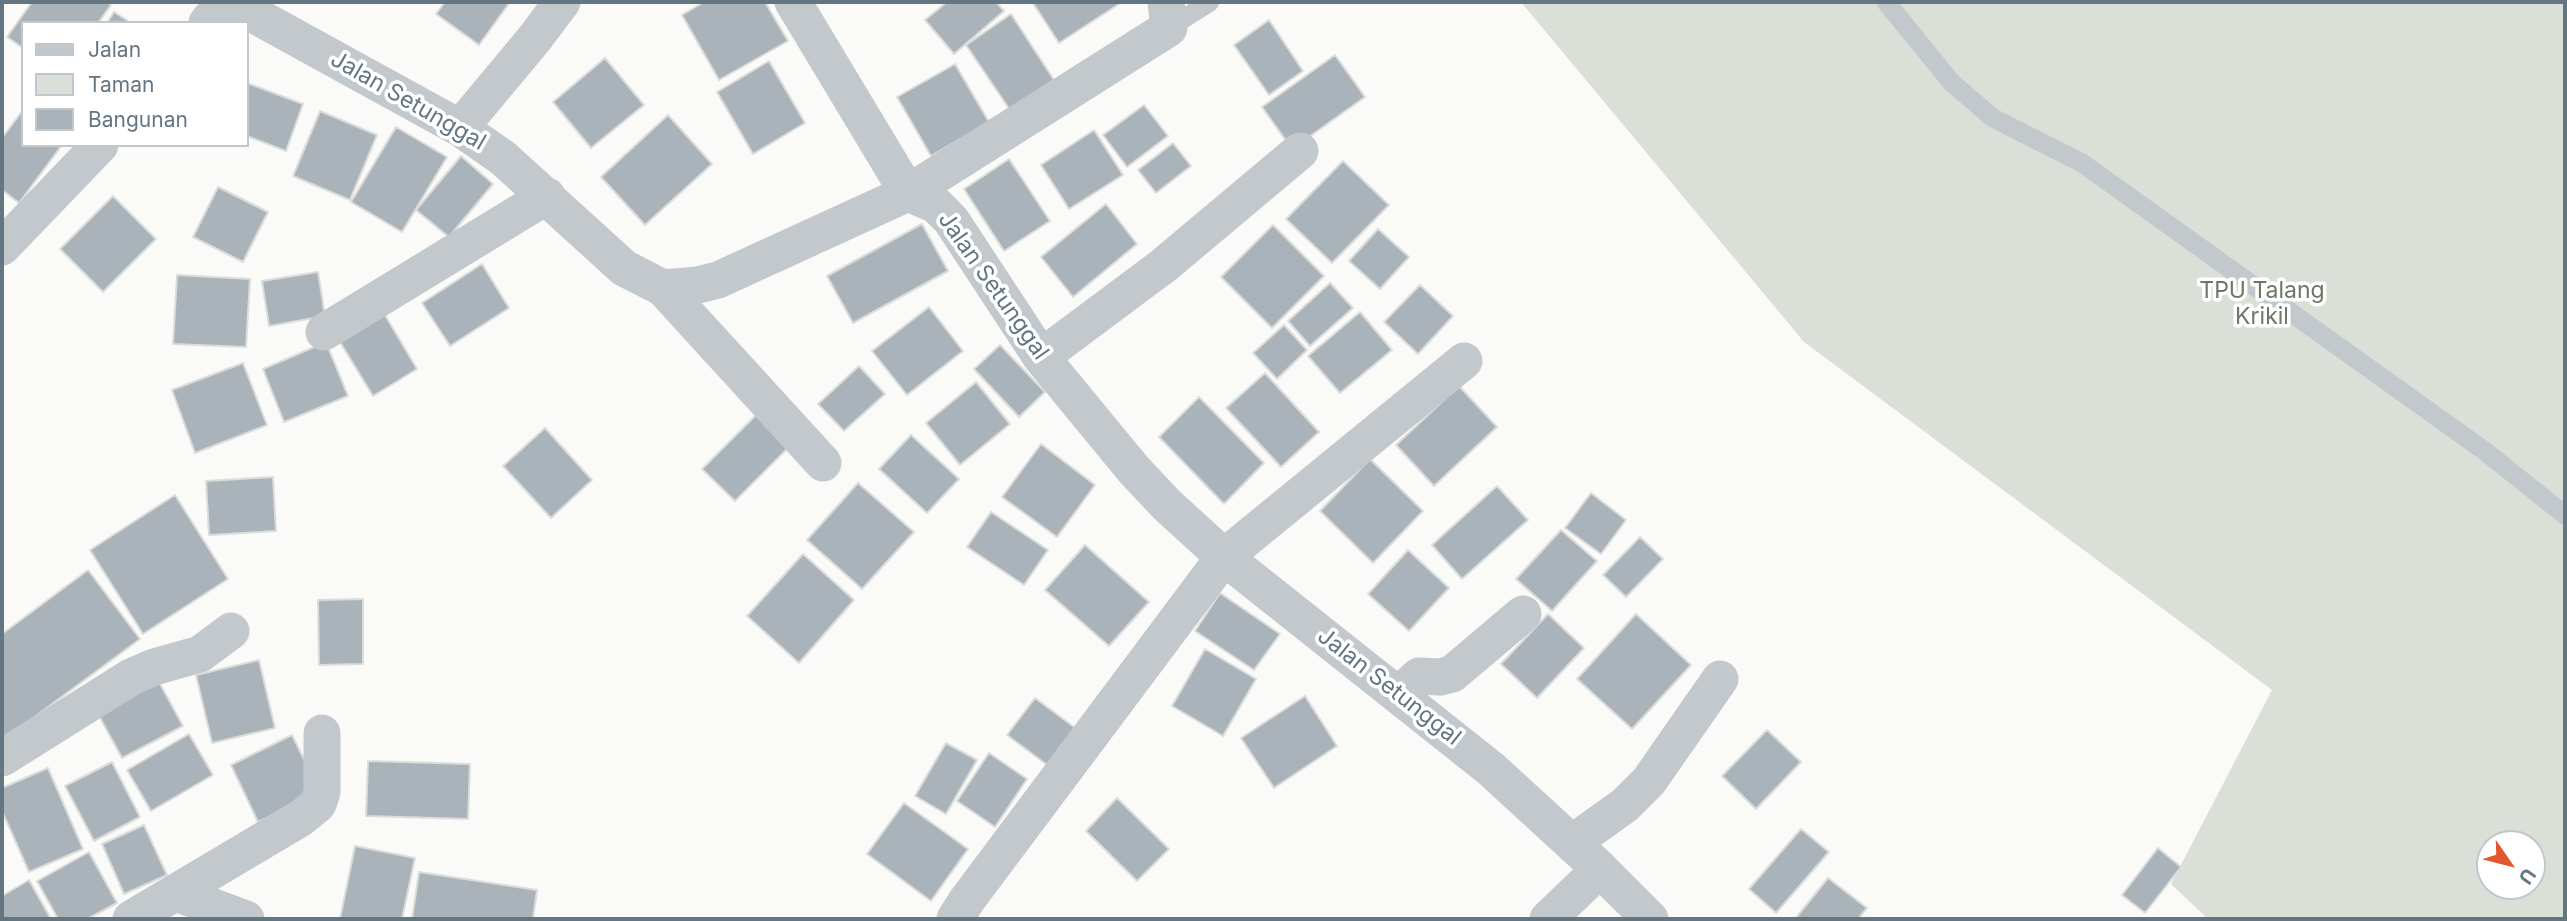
<!DOCTYPE html>
<html>
<head>
<meta charset="utf-8">
<style>
	body { margin:0 }
	#map { position:relative; width:2567px; height:921px; overflow:hidden; background:#fafaf8; font-family:Inter,sans-serif }
	canvas { display:block }
	.frame { position:absolute; inset:0; border:4px solid #657683; pointer-events:none }
	.legend { position:absolute; left:21px; top:21px; width:228px; height:126px; box-sizing:border-box; background:#fff; border:2px solid #c1c8cd; margin:0; padding:9px 12px; list-style:none; font-size:21px; color:#657683 }
	.legend li { display:flex; align-items:center; gap:14px; height:35px }
	.legend b { width:35px; border:2px solid #c1c8cd }
	.north { position:absolute; left:2476px; top:830px; width:70px; height:70px; box-sizing:border-box; background:#fff; border:2px solid #c1c8cd; border-radius:50%; rotate:125deg; font-size:19px; font-weight:700; line-height:28px; text-align:center; color:#657683 }
	.north::after { content:''; display:block; margin:auto; width:24px; height:32px; background:#e4572e; clip-path:polygon(50% 0,100% 100%,50% 72%,0 100%) }
</style>
</head>
<body>
<div id="map">
<canvas width="2567" height="921"></canvas>
<div class="frame"></div>
<ul class="legend">
<li><b style="height:9px;background:#c3c8cc"></b>Jalan</li>
<li><b style="height:19px;background:#dadfd7"></b>Taman</li>
<li><b style="height:19px;background:#aab3b9"></b>Bangunan</li>
</ul>
<div class="north">U</div>
</div>
<script>
const ctx = document.querySelector('canvas').getContext('2d');
ctx.lineJoin = 'round';
function fill(path, color) { ctx.fillStyle = color; ctx.fill(path, 'evenodd'); }
const shape = rows => new Path2D(rows.map(r => 'M' + r).join(''));
function stroke(path, color, width, dash) { ctx.strokeStyle = color; ctx.lineWidth = width; ctx.lineCap = dash ? 'butt' : 'round'; ctx.setLineDash(dash || []); ctx.stroke(path); }
function label(font, color, halo, rows, align = 'center') {
  ctx.font = font + ' Inter,sans-serif'; ctx.lineWidth = 7; ctx.setLineDash([]); ctx.textBaseline = 'middle'; ctx.strokeStyle = halo; ctx.fillStyle = color; for (const [text, x, y, turn = 0] of rows) {
    ctx.save(); ctx.translate(x, y); ctx.rotate((+turn || 0) * Math.PI / 180); ctx.textAlign = isNaN(turn) ? turn : align; if (halo) ctx.strokeText(text, 0, 0); ctx.fillText(text, 0, 0); ctx.restore();
  }
}
fill(shape([
	[1521,2,2565,2,2565,919,2208,919,2171,884,2272,690,1804,342],
	[2490,844,2532,844,2532,886,2490,886]
]), '#dadfd7');
const building = shape([
	[32,2,107,2,111,5,98,23,23,23,23,48,7,37,32,2],
	[445,2,510,2,479,45,436,14,445,2],
	[704,2,765,2,788,41,719,80,682,15,704,2],
	[947,2,996,2,1004,11,954,54,925,20,947,2],
	[1118,2,1119,4,1059,43,1033,3,1118,2],
	[114,12,131,23,107,23,114,12],
	[1011,14,1054,80,1010,110,966,45,1011,14],
	[1269,20,1303,71,1269,95,1234,45,1269,20],
	[1335,55,1365,97,1292,149,1262,107,1335,55],
	[605,58,644,105,591,148,553,102,605,58],
	[769,61,805,123,753,154,717,92,769,61],
	[955,64,989,122,931,156,897,97,955,64],
	[247,83,303,104,286,151,247,136,247,83],
	[1144,105,1168,136,1127,167,1103,135,1144,105],
	[23,110,23,145,62,145,19,203,2,190,2,138,23,110],
	[320,111,377,135,350,200,293,176,320,111],
	[668,115,712,164,645,225,601,177,668,115],
	[396,127,447,157,402,232,351,202,396,127],
	[1094,130,1123,175,1069,209,1041,165,1094,130],
	[1173,143,1191,166,1156,193,1138,170,1173,143],
	[461,156,493,184,449,237,416,210,461,156],
	[1009,159,1050,221,1004,251,964,189,1009,159],
	[1343,161,1389,205,1332,263,1286,219,1343,161],
	[218,187,268,212,243,262,193,237,218,187],
	[113,196,156,239,103,292,60,249,113,196],
	[1106,204,1137,244,1073,297,1041,257,1106,204],
	[922,224,948,271,853,323,827,276,922,224],
	[1273,225,1324,276,1272,328,1221,277,1273,225],
	[1378,229,1409,257,1380,289,1349,261,1378,229],
	[482,264,509,308,450,346,422,303,482,264],
	[318,272,325,316,269,326,262,281,318,272],
	[177,275,250,279,246,347,173,344,177,275],
	[1330,283,1353,308,1310,346,1288,321,1330,283],
	[1420,285,1453,316,1418,354,1384,322,1420,285],
	[929,307,963,351,907,395,872,351,929,307],
	[1360,312,1392,350,1340,393,1308,356,1360,312],
	[385,315,417,369,373,396,340,342,385,315],
	[1284,325,1307,350,1277,379,1253,353,1284,325],
	[326,342,348,396,284,422,263,369,326,342],
	[1000,345,1045,392,1019,417,974,369,1000,345],
	[243,363,267,425,195,453,172,390,243,363],
	[859,366,885,394,844,431,818,404,859,366],
	[1265,373,1319,432,1281,467,1226,408,1265,373],
	[976,382,1010,424,960,465,926,423,976,382],
	[1459,386,1497,427,1434,486,1396,445,1459,386],
	[1199,397,1264,463,1224,504,1159,437,1199,397],
	[760,411,792,444,735,501,702,469,760,411],
	[545,428,592,480,551,518,503,466,545,428],
	[911,435,959,479,927,513,879,469,911,435],
	[1041,444,1095,485,1057,537,1002,497,1041,444],
	[1370,459,1423,511,1373,563,1320,511,1370,459],
	[273,477,276,531,209,535,206,481,273,477],
	[858,483,914,532,862,589,807,540,858,483],
	[1497,486,1528,520,1462,579,1432,545,1497,486],
	[1591,493,1626,520,1601,554,1565,528,1591,493],
	[175,495,228,579,143,634,90,550,175,495],
	[991,512,1048,550,1024,585,967,547,991,512],
	[1561,530,1597,561,1552,611,1516,579,1561,530],
	[1640,537,1663,559,1626,597,1603,575,1640,537],
	[1085,545,1149,602,1109,646,1045,590,1085,545],
	[1408,550,1449,588,1409,631,1368,594,1408,550],
	[803,554,854,600,799,663,747,616,803,554],
	[88,570,140,639,2,741,2,634,88,570],
	[1220,593,1280,634,1254,670,1195,631,1220,593],
	[363,599,363,664,319,665,318,600,363,599],
	[1548,614,1584,648,1537,698,1501,664,1548,614],
	[1636,614,1691,665,1632,729,1577,679,1636,614],
	[1205,649,1256,679,1223,736,1172,706,1205,649],
	[259,660,275,728,212,743,196,675,259,660],
	[153,671,183,726,122,758,92,703,153,671],
	[1305,696,1337,746,1274,788,1241,738,1305,696],
	[1035,698,1078,730,1050,767,1007,735,1035,698],
	[1767,730,1801,762,1756,809,1722,776,1767,730],
	[189,734,213,775,151,811,127,770,189,734],
	[292,735,320,792,258,822,231,765,292,735],
	[946,743,977,760,946,814,915,796,946,743],
	[989,753,1027,779,995,827,957,801,989,753],
	[368,761,470,764,468,819,366,816,368,761],
	[112,762,140,817,94,841,65,786,112,762],
	[48,768,83,849,29,872,2,811,2,788,48,768],
	[1117,798,1169,849,1137,881,1086,831,1117,798],
	[904,803,968,849,931,901,867,854,904,803],
	[144,825,167,875,124,894,102,844,144,825],
	[1801,829,1829,852,1776,913,1749,889,1801,829],
	[355,846,415,858,402,919,340,919,355,846],
	[2158,848,2181,867,2145,913,2122,895,2158,848],
	[89,852,117,903,87,919,58,919,37,881,89,852],
	[419,872,537,890,533,919,412,919,419,872],
	[1828,878,1867,908,1858,919,1795,919,1828,878],
	[29,880,51,919,2,919,2,896,29,880]
]);
fill(building, '#aab3b9');
stroke(building, '#dcdcda', 2);
stroke(shape([
	[1886,2,1952,83,1993,118,2082,163,2486,452,2565,515],
	[1169,28,1210,2]
]), '#c3c8cc', 19);
stroke(shape([
	[231,2,460,128,503,158,624,268,663,288,698,285,718,280,908,193,936,205,951,220,1041,357,1134,470,1167,505,1224,557,1491,769,1600,869,1650,919],
	[793,2,908,193,1169,28,1166,2],
	[207,23,224,2],
	[460,128,535,38,562,2],
	[2,247,100,145],
	[663,288,823,463],
	[324,332,547,196],
	[1041,357,1163,266,1300,151],
	[1399,694,1419,676,1440,677,1452,674,1523,614],
	[2,758,131,677,154,667,200,654,231,631],
	[1572,843,1625,805,1649,781,1720,679],
	[176,893,246,919],
	[131,919,301,818,318,804,322,792,322,733],
	[955,919,967,900,1224,557,1464,361],
	[1548,919,1600,869]
]), '#c3c8cc', 37);
label('23px', '#657683', '#fff', [
	["Jalan Setunggal",408,101,30],
	["Jalan Setunggal",993,286,55],
	["Jalan Setunggal",1389,687,38]
]);
label('23px', '#687a64', '#fff', [
	["TPU Talang",2262,291],
	["Krikil",2262,317]
]);
</script>
</body>
</html>
